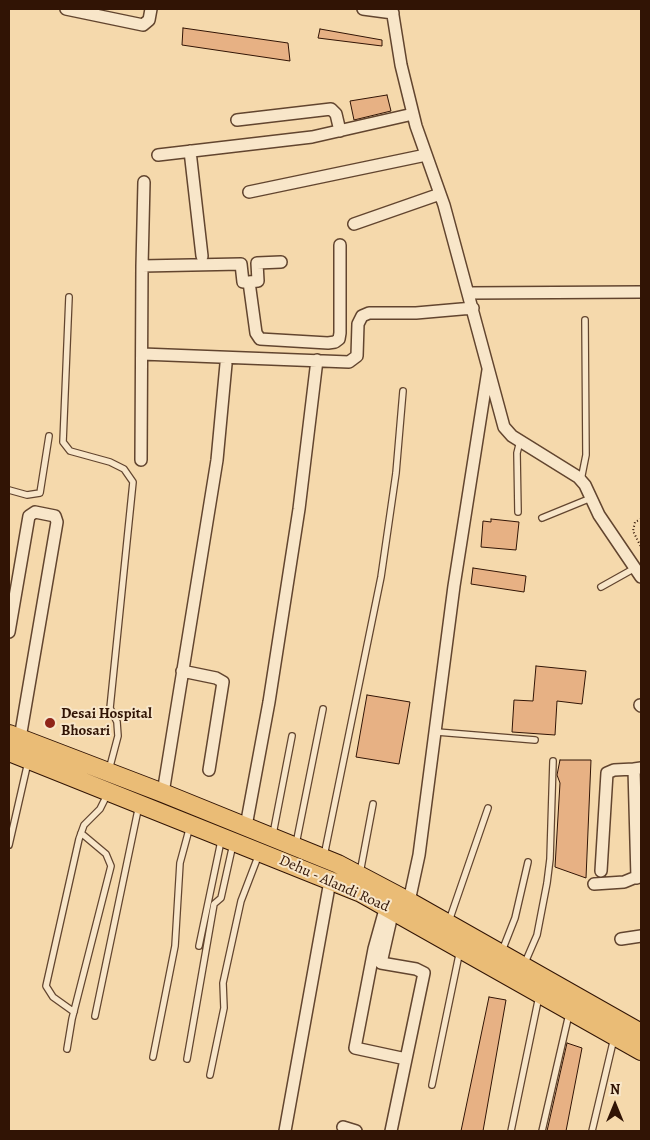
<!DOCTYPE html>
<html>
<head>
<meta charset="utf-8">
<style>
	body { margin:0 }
	#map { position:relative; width:650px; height:1140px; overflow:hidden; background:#f5d9ac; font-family:Alegreya,serif }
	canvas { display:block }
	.frame { position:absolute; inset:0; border:10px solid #311405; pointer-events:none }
	.north { position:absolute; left:590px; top:1080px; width:50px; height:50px; -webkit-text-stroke:4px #f8e6c9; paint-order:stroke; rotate:0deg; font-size:14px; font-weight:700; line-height:20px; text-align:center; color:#311405 }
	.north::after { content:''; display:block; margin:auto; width:18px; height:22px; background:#311405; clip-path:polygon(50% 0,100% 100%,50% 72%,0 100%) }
</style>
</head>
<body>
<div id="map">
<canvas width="650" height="1140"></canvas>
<div class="frame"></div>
<div class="north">N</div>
</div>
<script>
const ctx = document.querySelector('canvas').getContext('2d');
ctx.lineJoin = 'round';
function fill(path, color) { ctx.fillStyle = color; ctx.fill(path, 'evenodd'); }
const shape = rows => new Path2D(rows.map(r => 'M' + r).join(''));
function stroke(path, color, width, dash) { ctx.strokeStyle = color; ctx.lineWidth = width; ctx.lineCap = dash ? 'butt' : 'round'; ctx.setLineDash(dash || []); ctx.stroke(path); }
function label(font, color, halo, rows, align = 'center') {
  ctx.font = font + ' Alegreya,serif'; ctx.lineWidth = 4; ctx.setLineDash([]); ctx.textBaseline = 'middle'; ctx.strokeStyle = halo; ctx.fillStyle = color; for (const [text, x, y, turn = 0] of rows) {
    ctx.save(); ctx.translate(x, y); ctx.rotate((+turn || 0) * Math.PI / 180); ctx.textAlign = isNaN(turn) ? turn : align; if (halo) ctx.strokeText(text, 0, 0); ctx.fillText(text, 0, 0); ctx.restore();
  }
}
const building = shape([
	[183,28,288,43,290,61,182,45,183,28],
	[320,29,382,40,382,46,318,38,320,29],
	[387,95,391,111,354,120,350,101,387,95],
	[491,519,519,522,516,550,481,547,483,521,491,522,491,519],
	[473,568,526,576,524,592,471,584,473,568],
	[536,666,586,671,582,704,557,701,555,735,512,732,514,700,533,701,536,666],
	[367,695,410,702,399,764,356,757,367,695],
	[560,760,591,760,586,878,555,867,560,783,557,775,560,760],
	[489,997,506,1000,483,1131,461,1131,489,997],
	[567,1043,582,1048,566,1131,547,1131,567,1043]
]);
fill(building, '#e7b184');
stroke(building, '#311405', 1);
const lane = shape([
	[69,297,63,442,70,451,110,462,124,469,133,482,110,708,117,722,118,736,109,770],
	[581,480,586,455,585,320],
	[9,490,27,495,40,493,49,436],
	[518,512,517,453,520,441],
	[542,518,591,498],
	[601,587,635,568],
	[437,732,535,740],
	[273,834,292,736],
	[296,844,323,709],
	[9,845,28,762],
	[324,856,381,577,396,473,403,391],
	[360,873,373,804],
	[449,921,488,808],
	[199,946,221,841],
	[502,951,515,918,528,862],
	[524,965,537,935,547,883,550,859,553,761],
	[74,1012,53,997,46,986,79,839,84,825,100,809,108,793],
	[95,1016,139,805],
	[67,1049,72,1019,111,866,106,854,81,833],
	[153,1057,175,946,180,863,190,826],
	[187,1059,214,904,221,898,233,844],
	[210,1075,224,1008,223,983,241,901,259,854],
	[432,1085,460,950],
	[511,1131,539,996],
	[542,1131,569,1014],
	[592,1131,614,1038]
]);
const street = shape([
	[66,9,143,25,149,20,151,9],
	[363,9,393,13],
	[392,9,401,65,416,126,444,205,504,427,512,436,578,477,585,485,599,515,641,577],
	[237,120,331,109,336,114,340,131],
	[190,151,202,256],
	[158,155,312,137,413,114],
	[249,192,426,155],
	[354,224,440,194],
	[142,266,144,182],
	[249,282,256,333,260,339,328,343,335,342,339,339,340,333,340,245],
	[469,293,641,292],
	[142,354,349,362,357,356,358,324,362,316,369,313,416,313,473,308],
	[141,460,142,266,241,264,243,282,249,282,258,281,257,263,281,262],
	[9,632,29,516,35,512,55,516,57,522,20,738],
	[182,671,216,678,223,682,209,770],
	[640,705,641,706],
	[163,793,217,460,226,364],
	[246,826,269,702,299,509,317,360],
	[601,871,607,773,614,770,634,769],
	[637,878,634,769,641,768],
	[594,884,624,882,641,875],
	[386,906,374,949,355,1048,406,1059],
	[408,906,419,855,454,586,488,370],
	[621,939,641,936],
	[343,1127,356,1131],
	[285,1131,330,881],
	[391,1131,424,973,416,969,381,963,393,910]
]);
const primary = shape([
	[9,734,163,793,338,864,410,902,641,1033],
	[9,752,361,893,641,1051]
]);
stroke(lane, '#62452f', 8);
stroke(street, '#62452f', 14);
stroke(primary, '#311405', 20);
stroke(shape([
	[641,519,635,522,633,531,641,547]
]), '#311405', 2, [1, 2.5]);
stroke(lane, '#f8e6c9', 5.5);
stroke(street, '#f8e6c9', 11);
stroke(primary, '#eabc76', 18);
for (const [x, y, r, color] of [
	[50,723,6,"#8f2418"]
]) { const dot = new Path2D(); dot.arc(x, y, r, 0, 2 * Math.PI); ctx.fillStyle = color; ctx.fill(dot); stroke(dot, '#f8e6c9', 2); }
label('bold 15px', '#311405', '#f8e6c9', [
	["Desai Hospital",61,714],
	["Bhosari",61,731]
], 'left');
label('15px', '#311405', '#f8e6c9', [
	["Dehu - Alandi Road",334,884,24]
]);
</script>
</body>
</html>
